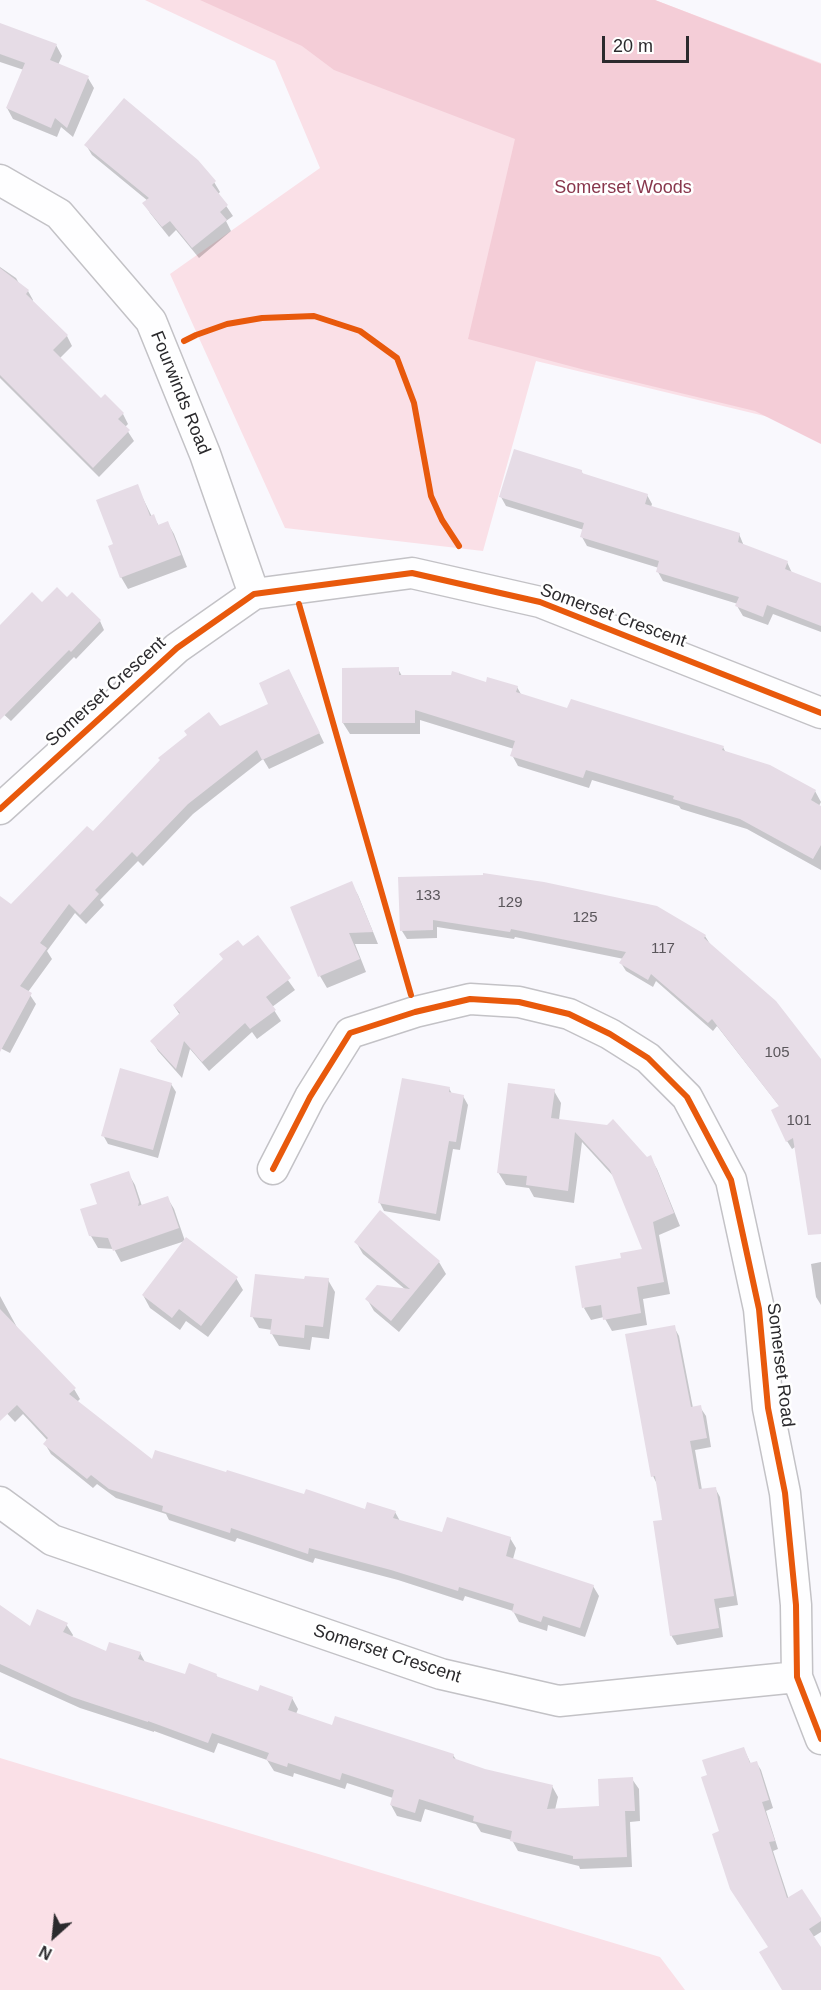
<!DOCTYPE html>
<html>
<head>
<meta charset="utf-8">
<style>
	body { margin:0 }
	#map { position:relative; width:821px; height:1990px; overflow:hidden; background:#f9f8fd; font-family:Helvetica,sans-serif }
	canvas { display:block }
	.north { position:absolute; left:24px; top:1906px; width:60px; height:60px; -webkit-text-stroke:4px #fff; paint-order:stroke; rotate:207deg; font-size:16px; font-weight:700; line-height:24px; text-align:center; color:#2b2a2d }
	.north::after { content:''; display:block; margin:auto; width:21px; height:27px; background:#2b2a2d; clip-path:polygon(50% 0,100% 100%,50% 72%,0 100%) }
	.scale { position:absolute; left:602px; top:36px; width:87px; height:27px; box-sizing:border-box; border:3px solid #2b2a2d; border-top:0; padding-left:8px; font-size:18px; line-height:21px; white-space:nowrap; color:#2b2a2d; -webkit-text-stroke:4px #fff; paint-order:stroke }
</style>
</head>
<body>
<div id="map">
<canvas width="821" height="1990"></canvas>
<div class="north">N</div>
<div class="scale">20 m</div>
</div>
<script>
const ctx = document.querySelector('canvas').getContext('2d');
ctx.lineJoin = 'round';
function fill(path, color) { ctx.fillStyle = color; ctx.fill(path, 'evenodd'); }
const shape = rows => new Path2D(rows.map(r => 'M' + r).join(''));
function stroke(path, color, width, dash) { ctx.strokeStyle = color; ctx.lineWidth = width; ctx.lineCap = dash ? 'butt' : 'round'; ctx.setLineDash(dash || []); ctx.stroke(path); }
function label(font, color, halo, rows, align = 'center') {
  ctx.font = font + ' Helvetica,sans-serif'; ctx.lineWidth = 5; ctx.setLineDash([]); ctx.textBaseline = 'middle'; ctx.strokeStyle = halo; ctx.fillStyle = color; for (const [text, x, y, turn = 0] of rows) {
    ctx.save(); ctx.translate(x, y); ctx.rotate((+turn || 0) * Math.PI / 180); ctx.textAlign = isNaN(turn) ? turn : align; if (halo) ctx.strokeText(text, 0, 0); ctx.fillText(text, 0, 0); ctx.restore();
  }
}
fill(shape([
	[145,0,655,0,821,63,821,441,777,419,536,361,483,551,285,528,170,274,320,168,275,61],
	[0,1758,660,1957,685,1990,0,1990]
]), '#fae0e7');
fill(shape([
	[200,0,655,0,821,64,821,444,755,411,585,370,468,339,515,139,334,70,302,46]
]), '#f4cdd7');
fill(shape([
	[0,25,56,45,62,56,58,65,88,78,94,88,73,137,61,127,57,137,13,119,7,108,24,70,0,62],
	[86,145,214,182,220,192,218,194,233,216,226,221,231,231,199,258,176,230,169,237,150,213,144,203,148,201,92,155],
	[0,267,16,278,20,285,28,291,33,300,32,302,67,336,72,346,60,358,101,400,105,396,123,414,128,424,125,427,134,441,99,477,0,378],
	[581,471,584,475,647,495,652,504,651,507,739,534,744,546,787,562,792,573,821,584,821,632,773,614,768,625,743,616,737,606,738,604,663,581,658,572,659,568,587,546,582,537,584,530,506,506,501,497],
	[137,486,152,517,153,516,159,526,167,522,174,534,187,567,128,589,121,577,115,545],
	[100,621,104,630,76,659,74,657,11,721,0,711,0,644],
	[398,669,402,676,517,687,522,696,568,710,723,747,726,753,815,791,821,802,819,806,821,807,821,870,747,829,681,809,679,806,592,780,589,788,518,766,512,755,514,749,420,720,420,734,350,734,343,723],
	[294,680,324,743,269,769,263,759,193,814,143,866,138,861,100,900,104,905,86,924,75,913,47,951,52,959,28,992,36,1004,10,1053,0,1048,0,915,93,833,220,728,270,704],
	[400,879,705,936,710,944,821,1062,821,1220,795,1147,792,1149,787,1141,780,1107,717,1026,713,1031,656,981,653,987,626,971,621,963,624,959,515,937,514,939,437,927,437,938,407,939,402,931],
	[351,883,358,895,378,944,355,944,366,972,327,988,320,976],
	[257,937,295,990,272,1007,281,1021,257,1039,252,1032,209,1071,190,1049,182,1078,158,1051,152,1041,180,1015,174,1006],
	[171,1084,176,1092,158,1158,108,1144,103,1135],
	[449,1088,452,1094,463,1096,468,1105,460,1150,453,1149,440,1221,384,1211,380,1203],
	[554,1091,561,1103,559,1120,646,1159,650,1157,657,1169,680,1226,659,1235,670,1294,643,1299,647,1325,612,1331,604,1317,591,1320,584,1308,623,1259,644,1250,615,1178,582,1142,574,1203,534,1197,529,1188,506,1185,498,1172],
	[128,1173,135,1185,142,1206,167,1197,174,1209,185,1241,121,1262,114,1249,98,1248,91,1236],
	[380,1212,439,1262,446,1274,399,1332,374,1311,367,1299,406,1290,363,1254,356,1242],
	[821,1262,821,1305,816,1297,811,1264],
	[236,1278,243,1290,208,1337,186,1321,180,1330,150,1308,143,1295],
	[328,1280,335,1292,329,1339,312,1337,310,1350,279,1346,272,1334,272,1330,259,1328,252,1316,305,1281],
	[0,1296,19,1331,74,1389,80,1399,77,1402,152,1462,366,1511,395,1512,400,1521,443,1534,510,1538,516,1548,513,1559,593,1586,599,1596,585,1637,548,1625,547,1631,519,1622,513,1611,465,1596,463,1601,398,1580,315,1558,313,1563,237,1538,235,1542,169,1520,166,1514,116,1498,97,1484,93,1488,51,1454,45,1444,48,1441,23,1414,15,1422,0,1406],
	[674,1327,679,1336,693,1408,700,1407,706,1416,711,1447,695,1450,702,1490,715,1488,720,1497,738,1605,719,1608,723,1637,677,1645,671,1635,663,1521,658,1486,653,1476],
	[0,1607,30,1628,66,1624,73,1635,72,1637,107,1653,140,1653,145,1662,186,1676,216,1675,218,1678,259,1693,292,1698,298,1709,296,1714,333,1727,453,1755,457,1761,484,1770,552,1786,558,1797,555,1810,601,1807,632,1779,639,1789,640,1821,630,1822,632,1867,580,1869,579,1866,518,1851,512,1840,481,1832,476,1824,425,1809,421,1822,397,1816,391,1805,393,1798,347,1783,345,1789,294,1773,293,1777,274,1771,267,1760,218,1743,214,1753,154,1731,154,1732,80,1708,0,1672],
	[744,1749,751,1764,756,1762,761,1770,773,1808,766,1811,778,1849,773,1851,789,1900,821,1920,821,1932,813,1937,821,1950,821,1990,792,1990,769,1948,721,1832]
]), '#0003');
fill(shape([
	[0,23,57,44,50,60,89,76,67,128,55,118,51,128,6,108,25,63,0,54],
	[124,98,198,160,216,181,212,185,228,205,220,212,227,220,192,248,170,221,162,227,142,203,149,198,84,145],
	[0,268,29,290,26,294,68,335,53,350,101,398,105,394,124,413,118,419,130,430,93,468,0,375],
	[514,449,582,470,582,473,648,494,645,504,740,533,738,542,788,561,785,569,821,583,821,626,767,605,763,617,735,606,739,597,656,572,659,561,580,537,584,523,499,497],
	[138,484,150,516,154,514,158,525,168,521,181,555,120,578,108,546,113,544,96,500],
	[57,587,67,597,72,592,101,620,71,652,69,650,0,720,0,625,32,592,42,602],
	[399,667,399,675,451,675,452,671,486,682,487,677,518,686,516,692,567,708,571,699,724,746,722,750,770,765,816,790,811,800,821,806,821,845,813,859,740,819,673,799,674,796,586,770,583,778,510,756,515,741,415,710,415,723,342,723,342,668],
	[289,669,320,733,262,760,257,750,188,804,137,857,132,852,95,890,99,894,80,915,69,904,40,943,47,948,20,986,32,993,0,1052,0,896,11,904,87,826,93,831,160,760,158,758,187,735,184,731,209,712,220,726,268,704,259,683],
	[483,873,544,882,657,906,706,935,704,938,776,1001,821,1059,821,1234,808,1235,793,1138,786,1142,771,1110,779,1106,712,1019,708,1023,651,974,648,980,619,963,626,952,511,929,510,932,433,920,433,930,400,931,398,877,483,875],
	[352,881,373,932,349,933,360,959,318,977,290,907],
	[258,935,291,978,266,997,276,1010,250,1029,245,1023,202,1062,184,1041,176,1069,150,1041,180,1013,173,1005,223,959,219,954,238,940,243,946],
	[120,1068,172,1083,153,1150,101,1136],
	[402,1078,450,1087,449,1092,464,1095,456,1142,449,1141,436,1214,378,1203],
	[508,1083,555,1089,551,1118,607,1125,613,1119,647,1157,651,1155,674,1213,653,1222,664,1282,637,1287,641,1313,603,1320,601,1305,582,1308,575,1266,621,1258,620,1253,642,1249,610,1170,575,1132,568,1191,526,1185,527,1176,497,1173],
	[129,1171,139,1202,138,1206,168,1196,179,1228,113,1251,108,1238,89,1236,80,1209,97,1204,90,1184],
	[380,1210,440,1261,391,1321,365,1299,377,1285,410,1289,354,1242],
	[186,1237,238,1277,201,1326,179,1309,172,1318,142,1295],
	[255,1274,304,1279,305,1276,329,1278,323,1327,305,1325,304,1338,270,1334,272,1319,250,1317],
	[0,1309,76,1388,69,1394,152,1459,155,1450,226,1472,227,1470,304,1494,306,1489,365,1509,367,1502,396,1511,393,1518,442,1532,447,1517,511,1537,506,1556,594,1585,580,1628,543,1616,541,1622,512,1612,514,1604,459,1587,458,1591,391,1570,309,1548,308,1554,231,1528,230,1533,162,1511,163,1506,109,1489,91,1475,87,1479,43,1444,48,1438,17,1405,0,1421],
	[675,1325,691,1407,701,1405,707,1438,690,1441,699,1489,716,1487,734,1596,714,1599,719,1628,670,1636,653,1521,662,1520,655,1476,651,1477,625,1334],
	[0,1605,30,1626,37,1609,68,1623,63,1632,106,1651,109,1642,141,1652,138,1659,185,1674,189,1663,217,1674,216,1676,258,1691,260,1685,293,1697,288,1710,332,1725,335,1716,454,1754,453,1758,485,1769,553,1785,547,1809,599,1806,598,1779,633,1777,635,1811,625,1811,627,1857,573,1859,573,1856,510,1841,512,1831,473,1821,474,1816,419,1799,415,1813,390,1805,394,1790,342,1773,340,1780,288,1763,287,1767,266,1760,269,1753,212,1733,208,1743,148,1721,148,1722,72,1697,0,1664],
	[744,1747,750,1763,757,1761,769,1800,762,1802,775,1841,769,1842,787,1898,802,1889,821,1918,821,1921,809,1929,821,1947,821,1990,782,1990,759,1952,768,1947,730,1889,712,1834,719,1831,701,1777,707,1775,702,1760]
]), '#e6dce6');
const minor = shape([
	[0,180,59,214,151,321,205,454,254,594],
	[0,809,177,648,254,594,412,573,540,602,821,713],
	[273,1169,310,1097,350,1033,415,1012,470,999,519,1002,569,1014,610,1034,648,1058,687,1097,731,1180,759,1309,768,1408,785,1493,796,1605,797,1677,821,1739],
	[0,1502,52,1540,441,1674,559,1701,797,1677]
]);
stroke(minor, '#c3c2c6', 33);
stroke(minor, '#fefeff', 30);
stroke(shape([
	[184,341,196,335,227,324,262,318,314,316,360,331,397,358,414,403,431,496,442,520,459,546],
	[299,604,411,995],
	[0,809,177,648,254,594,412,573,540,602,821,713],
	[273,1169,310,1097,350,1033,415,1012,470,999,519,1002,569,1014,610,1034,648,1058,687,1097,731,1180,759,1309,768,1408,785,1493,796,1605,797,1677,821,1739]
]), '#e8590c', 6);
label('15px', '#5a565b', null, [
	["133",428,896],
	["129",510,903],
	["125",585,918],
	["117",663,949],
	["105",777,1053],
	["101",799,1121]
]);
label('18px', '#88374d', '#fff', [
	["Somerset Woods",623,188]
]);
label('18px', '#2b2a2d', '#fff', [
	["Fourwinds Road",180,393,68],
	["Somerset Crescent",613,616,20],
	["Somerset Crescent",106,692,-42],
	["Somerset Road",780,1365,83],
	["Somerset Crescent",387,1654,18]
]);
</script>
</body>
</html>
